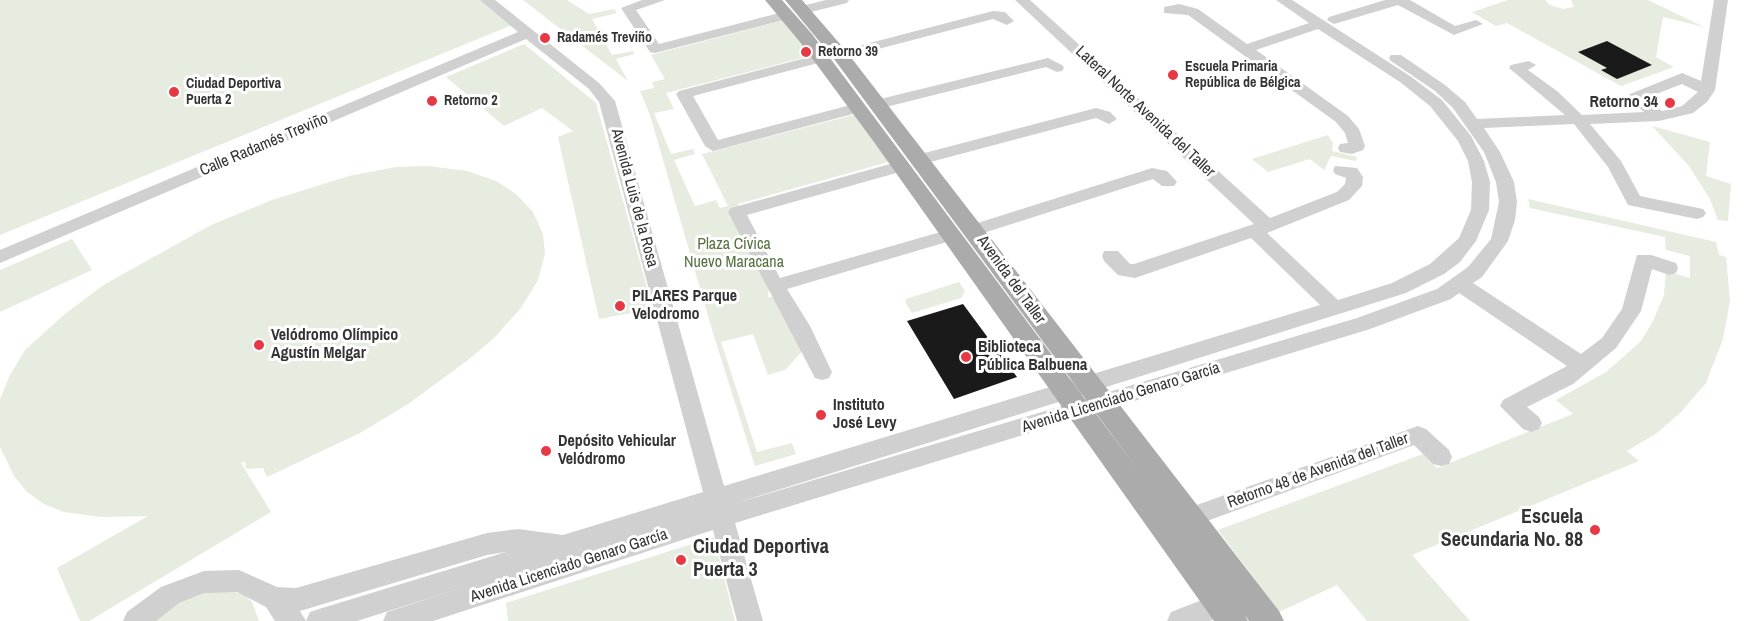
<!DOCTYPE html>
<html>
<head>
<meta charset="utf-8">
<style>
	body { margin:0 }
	canvas { display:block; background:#fff }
</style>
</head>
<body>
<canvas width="1746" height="621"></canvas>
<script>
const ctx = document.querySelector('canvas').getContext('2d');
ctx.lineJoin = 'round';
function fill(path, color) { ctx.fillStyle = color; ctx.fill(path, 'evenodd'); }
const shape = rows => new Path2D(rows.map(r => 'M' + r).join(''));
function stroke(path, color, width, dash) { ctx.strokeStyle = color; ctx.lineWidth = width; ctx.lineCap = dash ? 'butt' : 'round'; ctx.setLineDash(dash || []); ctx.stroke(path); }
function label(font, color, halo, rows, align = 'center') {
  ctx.font = font + ' "Archivo Narrow",sans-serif'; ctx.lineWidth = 6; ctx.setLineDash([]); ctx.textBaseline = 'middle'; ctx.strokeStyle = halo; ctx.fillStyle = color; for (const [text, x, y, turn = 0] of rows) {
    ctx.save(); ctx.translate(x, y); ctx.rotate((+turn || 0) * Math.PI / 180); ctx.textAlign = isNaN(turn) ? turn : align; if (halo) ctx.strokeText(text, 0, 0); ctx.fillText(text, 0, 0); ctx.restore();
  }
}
fill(shape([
	[0,0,482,0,512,25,0,235],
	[523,0,567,0,589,14,614,9,617,13,592,19,612,55,633,51,634,54,616,59,628,81],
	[1508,0,1545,0,1550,5,1563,9,1574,7,1571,0,1648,0,1704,27,1663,17,1656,57,1674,67,1621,86,1507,23,1496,26,1472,12],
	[789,19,818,54,666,93,674,109,654,113,671,154,693,149,695,154,674,160,695,206,716,200,720,208,728,206,702,154,865,112,899,159,738,204,776,275,770,276,768,297,773,297,811,342,785,370,768,375,753,334,721,342,757,452,792,443,796,454,755,466,713,333,650,115,640,91,654,88,652,82,665,79,651,55],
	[524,44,596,103,653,309,599,319,558,137,573,131,542,108,504,126,446,77],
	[1652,126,1710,142,1706,176,1731,184,1728,221,1718,220,1710,199,1689,166],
	[1328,135,1333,143,1332,151,1357,157,1356,161,1331,156,1324,170,1310,159,1268,172,1252,159],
	[428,166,467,171,496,181,516,194,533,212,543,234,545,254,538,280,521,308,493,339,468,360,408,404,360,433,267,477,263,468,246,469,245,461,241,463,271,512,89,621,80,621,57,568,148,516,101,517,64,512,44,504,27,492,14,476,0,447,0,399,10,375,25,350,65,314,105,284,211,225,272,200,349,176,396,167],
	[1528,199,1716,242,1719,255,1726,257,1730,301,1723,339,1706,383,1680,413,1657,433,1627,451,1639,461,1412,555,1470,621,1367,621,1337,585,1279,612,1218,530,1423,454,1437,468,1573,414,1556,400,1606,372,1641,341,1653,321,1664,295,1666,271,1690,278,1690,256,1666,250,1665,237,1530,208],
	[72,239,92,270,0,312,0,270],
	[959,282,965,291,961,298,912,313,905,302,906,299],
	[714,537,735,621,508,621,506,603],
	[205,591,232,591,244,595,252,602,259,621,149,621,160,612]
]), '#e6ecdf');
fill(shape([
	[1607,41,1652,65,1617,79,1601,70,1607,68,1578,52],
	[963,304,1017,377,954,399,907,321]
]), '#1a1a1a');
fill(shape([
	[480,0,495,0,599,83,615,101,724,486,1320,305,1251,238,1135,278,1118,275,1104,261,1102,256,1104,251,1118,251,1130,264,1134,264,1254,224,1015,0,1030,0,1270,218,1337,192,1345,184,1346,178,1335,174,1333,170,1335,166,1357,168,1363,177,1362,186,1349,200,1267,233,1338,300,1392,283,1430,264,1459,238,1471,210,1472,182,1468,161,1458,141,1430,106,1400,82,1318,29,1256,50,1348,116,1359,129,1365,146,1363,150,1352,154,1340,152,1338,148,1340,144,1348,143,1345,133,1336,122,1188,15,1164,13,1164,7,1179,4,1198,9,1247,44,1309,23,1276,0,1292,0,1410,76,1442,100,1471,136,1484,161,1490,182,1489,210,1476,241,1460,262,1444,274,1406,293,730,505,1357,318,1437,289,1468,267,1491,239,1499,202,1496,182,1484,152,1453,108,1435,91,1391,61,1389,58,1391,55,1401,55,1445,85,1465,102,1477,119,1565,115,1509,68,1511,65,1529,61,1536,65,1528,70,1557,91,1582,115,1644,112,1630,100,1627,97,1630,94,1682,73,1701,81,1714,0,1728,0,1715,90,1707,102,1693,113,1659,121,1590,124,1621,161,1640,196,1703,209,1706,213,1703,217,1697,219,1628,205,1608,167,1574,124,1484,128,1500,152,1514,182,1517,202,1515,220,1508,241,1482,277,1473,283,1581,354,1602,338,1622,309,1637,255,1651,255,1676,263,1678,268,1676,273,1669,275,1652,269,1641,311,1616,348,1573,384,1527,407,1539,417,1542,423,1539,429,1531,432,1523,429,1500,406,1503,400,1567,366,1459,293,1451,299,1370,329,735,523,763,621,737,621,713,530,433,621,383,621,387,612,474,584,357,621,275,621,266,607,237,592,204,593,179,603,156,621,123,621,127,612,161,587,204,571,239,570,277,587,296,588,487,533,518,529,563,535,703,492,599,102,589,89,526,39,0,263,0,250,518,32,480,0],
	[1682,84,1698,92,1682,106,1662,111,1646,98,1682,84],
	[506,552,319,609,310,612,306,621,300,611,487,555,506,552],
	[642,0,665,0,636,10,659,44,787,11,794,15,792,18,655,53,650,52,621,8,642,0],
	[826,0,849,0,847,3,803,14,796,10,798,7,826,0],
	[1385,0,1410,0,1455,26,1476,20,1483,24,1454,35,1398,5,1334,24,1327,20,1329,17,1385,0],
	[993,11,1005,12,1014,21,1007,25,993,19,840,59,833,55,835,52,993,11],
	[821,54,826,55,828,58,826,61,693,96,718,140,858,103,864,105,866,108,864,111,713,151,705,146,676,94,679,91,821,54],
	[1048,58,1062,65,1064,68,1062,71,1057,72,1046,67,878,109,870,104,872,101,1048,58],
	[1096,108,1110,112,1117,119,1109,124,1096,118,919,165,911,160,913,156,1096,108],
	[901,161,909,166,907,170,747,215,780,278,951,229,957,231,960,235,957,239,787,289,810,326,832,372,829,378,822,380,815,378,728,212,731,208,901,161],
	[1152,168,1167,171,1177,182,1174,186,1162,186,1153,179,974,236,965,230,968,226,1152,168],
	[1418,426,1426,429,1449,450,1452,457,1449,464,1441,466,1433,464,1414,445,1188,528,1180,525,1176,518,1180,511,1418,426],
	[1220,593,1229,597,1233,605,1229,613,1210,621,1167,621,1171,612,1220,593]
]), '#d0d0d0');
fill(shape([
	[765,0,782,0,812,34,1141,474,834,59,785,0,802,0,846,51,1279,611,1284,621,1249,621,1245,615,1248,621,1214,621,874,142,800,42,765,0]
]), '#ababab');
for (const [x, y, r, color] of [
	[545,38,6,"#e63946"],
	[806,52,6,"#e63946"],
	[1173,75,6,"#e63946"],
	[174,92,6,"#e63946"],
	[432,101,6,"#e63946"],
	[1670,103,6,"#e63946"],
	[620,306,6,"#e63946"],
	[259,345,6,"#e63946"],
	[966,357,6,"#e63946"],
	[821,415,6,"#e63946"],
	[546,451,6,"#e63946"],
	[1595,530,6,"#e63946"],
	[681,560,6,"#e63946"]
]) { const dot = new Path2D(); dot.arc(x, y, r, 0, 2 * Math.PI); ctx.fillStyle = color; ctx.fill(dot); stroke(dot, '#fff', 2); }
label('bold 14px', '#333', '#fff', [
	["Radamés Treviño",557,38],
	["Retorno 39",818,52],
	["Escuela Primaria",1185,67],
	["República de Bélgica",1185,83],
	["Ciudad Deportiva",186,84],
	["Puerta 2",186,100],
	["Retorno 2",444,101]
], 'left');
label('bold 16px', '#333', '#fff', [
	["Retorno 34",1658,103,"right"],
	["PILARES Parque",632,297],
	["Velodromo",632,315],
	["Velódromo Olímpico",271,336],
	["Agustín Melgar",271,354],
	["Biblioteca",978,348],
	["Pública Balbuena",978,366],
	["Instituto",833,406],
	["José Levy",833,424],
	["Depósito Vehicular",558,442],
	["Velódromo",558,460]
], 'left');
label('16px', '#333', '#fff', [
	["Lateral Norte Avenida del Taller",1145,112,43],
	["Calle Radamés Treviño",264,145,-23],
	["Avenida Luis de la Rosa",634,198,75],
	["Avenida del Taller",1011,280,54],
	["Avenida Licenciado Genaro García",1121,398,-17],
	["Retorno 48 de Avenida del Taller",1318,471,-20],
	["Avenida Licenciado Genaro García",569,566,-18]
]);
label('16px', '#56703f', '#fff', [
	["Plaza Cívica",734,245],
	["Nuevo Maracana",734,263]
]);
label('bold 20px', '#333', '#fff', [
	["Escuela",1583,518],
	["Secundaria No. 88",1583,541],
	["Ciudad Deportiva",693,548,"left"],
	["Puerta 3",693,571,"left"]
], 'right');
</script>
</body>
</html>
